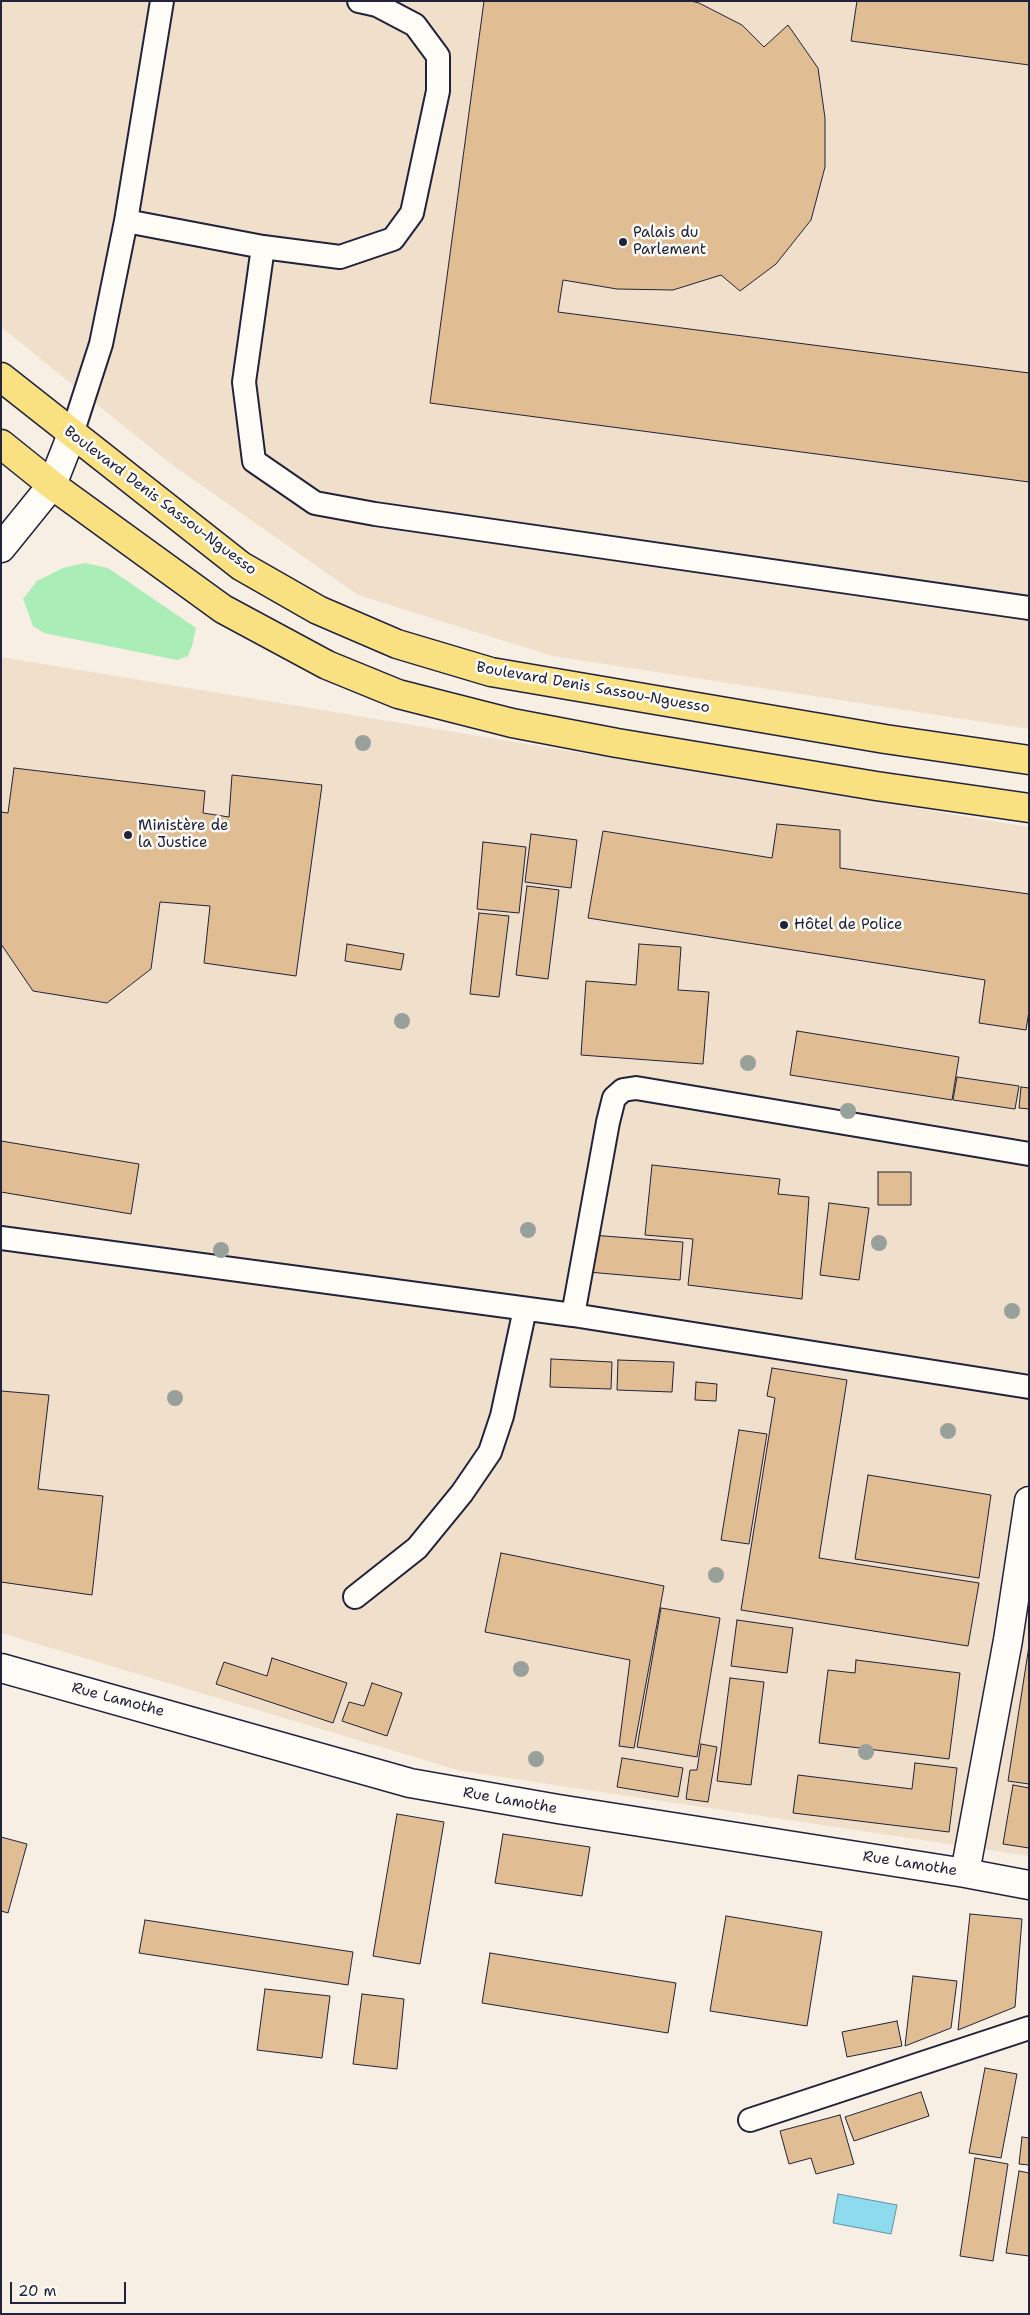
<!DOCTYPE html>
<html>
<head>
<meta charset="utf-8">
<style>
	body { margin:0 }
	#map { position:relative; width:1030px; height:2315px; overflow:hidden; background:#f7efe3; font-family:"Shantell Sans",sans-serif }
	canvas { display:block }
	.frame { position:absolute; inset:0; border:2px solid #22223b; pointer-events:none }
	.scale { position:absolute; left:10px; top:2282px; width:116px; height:22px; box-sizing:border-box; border:2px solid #22223b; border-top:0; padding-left:6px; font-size:15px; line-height:18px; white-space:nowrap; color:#22223b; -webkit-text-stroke:4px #fdfcf7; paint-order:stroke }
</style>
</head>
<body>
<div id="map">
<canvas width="1030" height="2315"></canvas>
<div class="frame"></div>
<div class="scale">20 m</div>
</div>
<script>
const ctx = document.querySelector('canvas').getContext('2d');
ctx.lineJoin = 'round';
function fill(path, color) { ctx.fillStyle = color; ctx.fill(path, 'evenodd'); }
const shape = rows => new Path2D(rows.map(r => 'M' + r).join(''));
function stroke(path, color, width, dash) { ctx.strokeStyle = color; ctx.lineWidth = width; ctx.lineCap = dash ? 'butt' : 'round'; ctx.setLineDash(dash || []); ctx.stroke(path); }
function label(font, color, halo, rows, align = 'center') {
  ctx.font = font + ' "Shantell Sans",sans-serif'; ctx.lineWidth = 5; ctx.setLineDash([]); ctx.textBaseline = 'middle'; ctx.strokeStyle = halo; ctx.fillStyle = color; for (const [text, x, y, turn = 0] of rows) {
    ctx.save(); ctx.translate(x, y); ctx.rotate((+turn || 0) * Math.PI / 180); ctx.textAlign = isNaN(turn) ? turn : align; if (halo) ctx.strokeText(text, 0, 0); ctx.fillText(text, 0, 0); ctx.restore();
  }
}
fill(shape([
	[1,1,1029,1,1029,729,552,656,358,595,171,464,1,327],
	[1,657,1029,827,1029,1856,461,1771,1,1633]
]), '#f0e0cb');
fill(shape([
	[85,563,108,568,196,628,192,646,188,656,177,660,44,633,33,626,23,599,37,581,63,568]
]), '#abedb6');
const water = shape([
	[838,2194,897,2205,891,2234,833,2223,838,2194]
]);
fill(water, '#8edbed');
stroke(water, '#6391a6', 1);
const building = shape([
	[484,1,691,1,699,3,742,25,764,47,788,25,818,68,825,118,825,167,811,220,776,264,740,291,721,275,673,290,617,289,563,280,558,312,1029,373,1029,482,430,403,484,1],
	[857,1,1029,1,1029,65,851,41,857,1],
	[14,768,205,791,203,813,229,817,232,775,322,785,296,976,204,963,210,906,160,902,151,969,107,1003,33,991,1,944,1,812,8,813,14,768],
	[777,824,840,830,840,868,1029,894,1029,1011,1026,1030,979,1023,985,980,588,918,603,831,772,858,777,824],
	[531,834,577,840,571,888,525,882,531,834],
	[483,842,526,847,519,913,477,909,483,842],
	[527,886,559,890,548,979,516,975,527,886],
	[479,913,509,916,499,997,470,994,479,913],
	[347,944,404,954,401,970,345,961,347,944],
	[639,944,681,947,678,990,709,992,703,1064,581,1055,586,981,636,985,639,944],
	[797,1031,959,1057,952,1100,790,1075,797,1031],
	[957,1077,1019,1086,1015,1109,953,1100,957,1077],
	[1021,1087,1029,1088,1029,1109,1019,1108,1021,1087],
	[1,1141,139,1164,131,1214,1,1192,1,1141],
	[652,1165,780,1179,778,1194,809,1197,802,1299,688,1285,693,1239,645,1235,652,1165],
	[878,1172,911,1172,911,1205,878,1205,878,1172],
	[829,1203,869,1208,859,1280,820,1275,829,1203],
	[591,1235,683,1242,680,1280,588,1272,591,1235],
	[551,1359,612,1362,611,1389,550,1387,551,1359],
	[618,1360,674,1362,672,1392,617,1390,618,1360],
	[772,1368,847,1380,819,1558,979,1583,968,1646,741,1610,775,1398,767,1396,772,1368],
	[696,1382,717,1384,716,1401,695,1400,696,1382],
	[1,1391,49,1395,38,1489,103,1496,92,1595,1,1582,1,1391],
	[739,1430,767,1434,749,1544,721,1540,739,1430],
	[868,1475,991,1495,979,1578,855,1559,868,1475],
	[501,1553,664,1586,634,1748,619,1746,630,1660,485,1632,501,1553],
	[661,1608,720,1618,697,1757,637,1747,661,1608],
	[737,1620,793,1628,787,1673,731,1666,737,1620],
	[1029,1646,1029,1784,1008,1781,1029,1646],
	[272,1658,347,1683,333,1723,216,1684,224,1662,267,1676,272,1658],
	[856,1660,960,1673,949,1759,819,1743,828,1670,855,1673,856,1660],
	[730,1678,764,1682,751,1785,717,1781,730,1678],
	[372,1683,402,1693,387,1736,342,1721,349,1702,364,1706,372,1683],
	[701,1744,717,1747,708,1802,686,1799,690,1770,697,1770,701,1744],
	[622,1758,683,1768,678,1797,617,1787,622,1758],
	[915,1763,957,1768,949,1832,793,1813,798,1775,912,1789,915,1763],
	[1013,1785,1029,1788,1029,1848,1003,1844,1013,1785],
	[397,1814,444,1822,420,1964,373,1956,397,1814],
	[503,1834,590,1847,582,1896,495,1883,503,1834],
	[1,1837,27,1844,8,1913,1,1911,1,1837],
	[970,1914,1022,1919,1015,2007,958,2030,970,1914],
	[726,1916,822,1932,807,2026,710,2011,726,1916],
	[145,1920,353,1952,348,1985,139,1953,145,1920],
	[490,1953,676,1983,668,2033,482,2003,490,1953],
	[913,1976,957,1981,951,2028,905,2046,913,1976],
	[265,1989,330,1996,322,2058,257,2050,265,1989],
	[362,1994,404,1999,397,2069,353,2064,362,1994],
	[897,2021,902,2046,847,2057,842,2032,897,2021],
	[985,2068,1017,2074,1001,2158,969,2153,985,2068],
	[921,2092,929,2116,854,2141,845,2117,921,2092],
	[840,2115,854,2164,816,2174,811,2158,789,2164,780,2131,840,2115],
	[1022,2137,1029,2138,1029,2165,1019,2164,1022,2137],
	[975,2158,1008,2164,993,2261,960,2256,975,2158],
	[1019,2171,1029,2173,1029,2256,1006,2253,1019,2171]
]);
fill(building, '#e0bd92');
stroke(building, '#22223b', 1);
const service = shape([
	[126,221,263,247,340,257,393,239,412,213,438,91,438,56,415,25,377,5,359,1],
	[263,247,244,382,254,461,315,503,375,514,1029,608],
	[72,434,101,344,126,221,162,1],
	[1,1238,573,1315,1029,1387],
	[573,1315,608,1122,614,1098,623,1090,636,1088,1029,1154],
	[355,1597,417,1548,462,1493,490,1452,502,1416,525,1309],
	[750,2120,1029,2028]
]);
const minor = shape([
	[1,548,52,485,72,434],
	[1,1668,410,1783,558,1809,965,1873,1029,1885],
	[965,1873,1008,1640,1029,1501]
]);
const primary = shape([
	[1,377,241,566,318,610,397,644,491,672,885,739,1029,760],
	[1,444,52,485,223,609,327,665,398,694,512,723,617,743,876,786,1029,808]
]);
stroke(service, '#22223b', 26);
stroke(minor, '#22223b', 31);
stroke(primary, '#22223b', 31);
stroke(service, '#fdfcf7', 22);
stroke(minor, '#fdfcf7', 28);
stroke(primary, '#f9e181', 28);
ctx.fillStyle = '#98a09b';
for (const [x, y] of [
	[363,743],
	[402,1021],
	[748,1063],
	[848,1111],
	[528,1230],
	[879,1243],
	[221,1250],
	[1012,1311],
	[175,1398],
	[948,1431],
	[716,1575],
	[521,1669],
	[866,1752],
	[536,1759]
]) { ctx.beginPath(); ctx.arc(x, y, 8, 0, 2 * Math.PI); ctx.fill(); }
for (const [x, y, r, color] of [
	[623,242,5,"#22223b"],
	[128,835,5,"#22223b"],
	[784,925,5,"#22223b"]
]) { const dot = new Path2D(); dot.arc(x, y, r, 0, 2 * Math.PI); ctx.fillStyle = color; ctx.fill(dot); stroke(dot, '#fdfcf7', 2); }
label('15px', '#22223b', '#fdfcf7', [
	["Palais du",633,233],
	["Parlement",633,250],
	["Ministère de",138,826],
	["la Justice",138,843],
	["Hôtel de Police",794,925]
], 'left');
label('15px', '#22223b', '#fdfcf7', [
	["Boulevard Denis Sassou-Nguesso",160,501,37],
	["Boulevard Denis Sassou-Nguesso",593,688,10],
	["Rue Lamothe",118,1700,15],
	["Rue Lamothe",510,1801,10],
	["Rue Lamothe",910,1864,9]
]);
</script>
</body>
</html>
